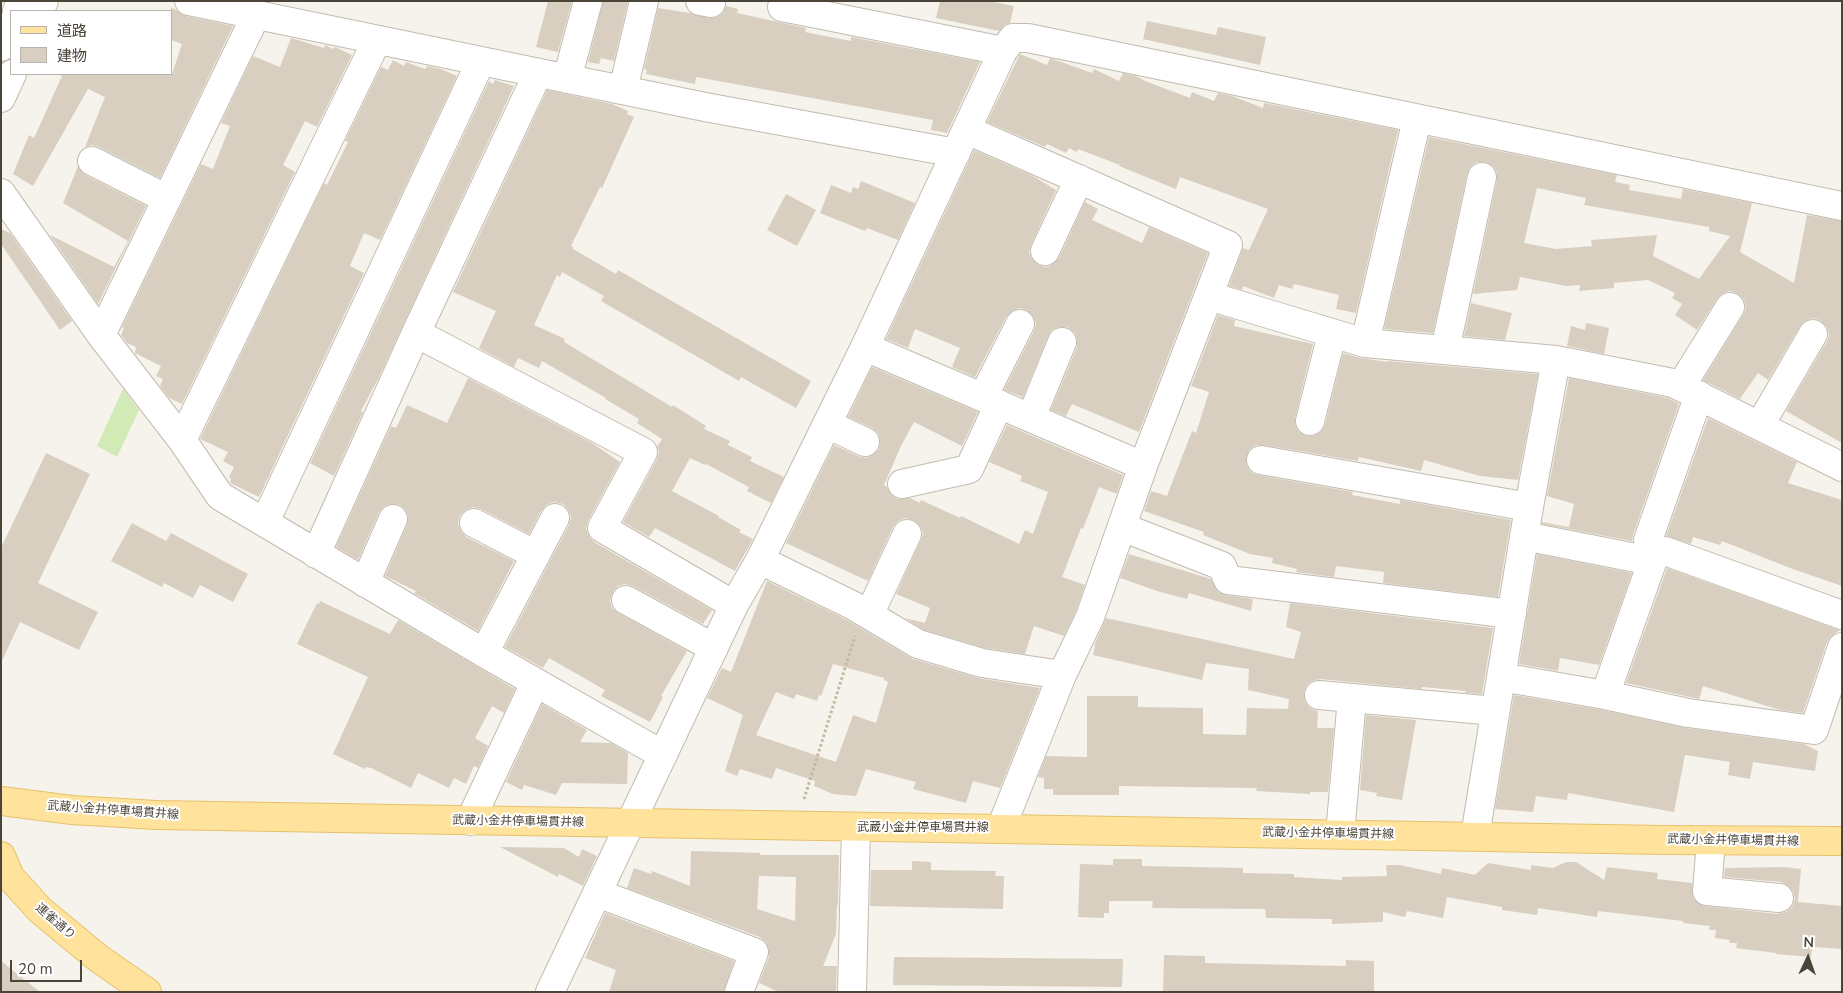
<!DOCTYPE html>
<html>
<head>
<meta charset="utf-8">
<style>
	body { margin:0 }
	#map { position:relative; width:1843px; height:993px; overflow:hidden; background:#f6f3ec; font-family:"Nunito Sans","Noto Sans JP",sans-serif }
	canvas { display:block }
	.frame { position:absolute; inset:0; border:2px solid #4b4439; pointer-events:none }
	.legend { position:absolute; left:10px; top:10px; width:162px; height:65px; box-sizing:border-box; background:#fff; border:1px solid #b7b4b0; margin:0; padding:6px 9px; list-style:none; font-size:15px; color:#4b4439 }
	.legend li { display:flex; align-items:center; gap:10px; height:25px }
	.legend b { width:25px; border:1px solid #b7b4b0 }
	.north { position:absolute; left:1783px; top:933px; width:50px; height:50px; -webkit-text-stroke:4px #fff; paint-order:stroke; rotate:3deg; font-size:14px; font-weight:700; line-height:20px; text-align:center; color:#4b4439 }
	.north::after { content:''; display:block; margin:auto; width:18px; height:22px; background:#4b4439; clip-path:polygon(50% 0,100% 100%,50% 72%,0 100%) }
	.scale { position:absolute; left:10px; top:960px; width:72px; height:22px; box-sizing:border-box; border:2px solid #4b4439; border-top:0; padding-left:6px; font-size:15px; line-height:18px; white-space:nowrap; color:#4b4439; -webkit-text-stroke:4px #fff; paint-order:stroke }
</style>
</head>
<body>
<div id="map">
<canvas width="1843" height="993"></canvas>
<div class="frame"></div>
<ul class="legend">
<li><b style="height:6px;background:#ffe39c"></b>道路</li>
<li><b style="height:14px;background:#d8cfc1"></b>建物</li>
</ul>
<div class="north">N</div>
<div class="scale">20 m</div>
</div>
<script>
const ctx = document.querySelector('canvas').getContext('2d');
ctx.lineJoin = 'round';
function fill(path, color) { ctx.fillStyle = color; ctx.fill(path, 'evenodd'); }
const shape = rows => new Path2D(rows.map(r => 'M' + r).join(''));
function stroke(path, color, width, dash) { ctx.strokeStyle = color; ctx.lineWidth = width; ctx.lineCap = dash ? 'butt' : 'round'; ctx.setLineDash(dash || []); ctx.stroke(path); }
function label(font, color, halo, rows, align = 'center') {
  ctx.font = font + ' "Nunito Sans","Noto Sans JP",sans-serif'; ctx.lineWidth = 4; ctx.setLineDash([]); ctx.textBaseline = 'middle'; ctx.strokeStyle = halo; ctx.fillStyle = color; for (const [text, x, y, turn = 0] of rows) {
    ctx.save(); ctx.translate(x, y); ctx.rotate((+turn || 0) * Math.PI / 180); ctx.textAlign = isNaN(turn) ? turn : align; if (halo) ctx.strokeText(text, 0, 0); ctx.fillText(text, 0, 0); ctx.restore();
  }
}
fill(shape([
	[123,389,139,410,117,457,97,446]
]), '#d2eab5');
fill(shape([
	[548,1,572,1,558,52,536,47],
	[603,1,628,2,614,61,601,58,599,64,588,62],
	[940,1,988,1,1014,6,1010,23,1006,24,999,31,936,18],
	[726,6,738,9,737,13,806,28,805,32,851,41,851,37,980,62,947,133,931,130,933,120,696,77,695,84,646,74,647,70,644,69,658,8,690,13,709,18,717,17,723,13],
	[171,7,186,16,233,26,160,178,99,147,92,145,85,147,105,97,88,89,33,186,13,174,29,135,34,138,62,76,57,74,172,74,182,44,171,40],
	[1147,21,1216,35,1218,27,1266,37,1260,65,1143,39],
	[291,38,324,48,325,45,333,49,335,47,352,55,317,127,305,121,283,165,295,172,182,404,169,398,160,386,163,379,156,376,161,366,135,353,136,347,127,343,121,335,124,328,122,327,201,164,213,169,230,126,221,123,253,56,280,67],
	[1020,54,1047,65,1050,58,1092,73,1094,69,1119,81,1123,73,1136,76,1145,81,1190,98,1192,92,1214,101,1218,93,1232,96,1263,108,1264,103,1398,130,1356,313,1336,309,1339,295,1294,284,1292,289,1279,285,1274,298,1243,286,1242,290,1229,286,1243,248,1249,250,1268,209,1180,177,1176,189,1119,166,1120,165,1078,149,1077,152,1069,148,1066,153,1047,144,1045,147,987,122],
	[393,60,404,66,406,62,425,69,427,66,441,69,457,76,380,240,364,233,350,266,364,273,259,497,230,483,231,479,229,477,234,467,223,461,228,452,200,439,324,183,327,185,348,142,345,141,381,67,388,70],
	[495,80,514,86,379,377,361,411,363,412,334,476,310,463,489,81,493,84],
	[547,90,612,104,628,111,627,114,634,117,602,188,600,187,571,246,573,247,573,249,616,274,618,270,811,381,796,408,741,377,739,381,601,301,604,296,562,272,560,277,557,275,534,325,565,339,564,342,672,407,673,405,706,426,704,429,730,441,728,445,752,457,750,461,784,477,771,503,747,491,749,487,706,464,705,465,690,458,672,491,719,516,718,517,741,530,739,532,753,539,735,571,655,528,649,537,623,522,657,459,659,452,657,447,662,439,637,423,639,419,605,399,606,398,542,361,539,368,518,358,514,367,479,348,496,311,453,292],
	[1429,137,1617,175,1615,182,1630,185,1629,190,1681,199,1683,189,1752,203,1740,252,1794,283,1807,215,1842,221,1842,443,1786,411,1827,341,1829,335,1827,327,1820,320,1813,318,1805,321,1800,326,1768,380,1758,373,1740,399,1703,380,1743,315,1746,308,1744,300,1738,294,1730,291,1722,294,1717,299,1697,330,1675,315,1682,304,1672,298,1675,293,1648,280,1614,283,1614,288,1579,291,1580,285,1566,286,1520,277,1517,290,1473,294,1497,180,1497,172,1493,166,1486,162,1477,162,1470,167,1467,174,1433,333,1384,329],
	[1537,188,1586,198,1584,205,1709,227,1709,231,1730,236,1699,279,1653,256,1657,235,1591,240,1592,246,1556,249,1524,243],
	[974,150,1033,176,1056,190,1031,245,1029,252,1032,259,1039,265,1046,267,1053,264,1059,258,1085,202,1098,209,1092,220,1142,243,1149,227,1208,253,1139,432,1072,404,1066,416,1051,410,1077,347,1077,340,1075,333,1067,327,1059,327,1052,330,1048,336,1023,397,1004,390,1034,331,1036,323,1033,316,1027,310,1019,308,1012,311,1006,317,975,377,952,367,960,348,915,329,908,348,886,339],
	[78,166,85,175,146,206,98,304,50,235,114,267,128,241,63,203],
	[861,181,915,203,898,240,867,228,865,231,820,213,831,185,851,193,853,187,858,189],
	[786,194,816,210,797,246,767,230],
	[1,229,10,233,72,321,60,330,1,244],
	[1471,303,1512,313,1505,340,1464,336],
	[1218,315,1235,320,1234,326,1313,344,1295,418,1295,425,1299,432,1307,436,1314,436,1321,432,1325,425,1343,353,1361,358,1388,362,1388,361,1538,374,1518,480,1480,476,1424,460,1421,471,1359,457,1358,461,1264,445,1256,445,1249,450,1246,458,1246,465,1251,472,1258,475,1353,492,1352,495,1400,504,1400,500,1511,520,1498,597,1383,583,1384,572,1336,566,1334,577,1296,572,1297,569,1272,563,1273,558,1250,554,1203,535,1204,532,1144,511,1151,491,1167,496,1192,431,1196,433,1209,392,1191,386],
	[1586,323,1609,328,1604,354,1567,346,1571,326,1585,330],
	[872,367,978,412,962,446,914,422,901,446,884,485,887,487,891,495,897,499,910,498,920,503,921,500,960,518,961,516,1019,544,1025,530,1033,534,1048,492,1020,481,1022,476,989,462,1007,425,1123,475,1117,494,1099,487,1083,529,1081,528,1062,577,1085,585,1076,611,1064,636,1034,626,1025,654,985,648,924,630,905,618,925,623,930,608,896,594,921,540,923,533,920,526,913,520,906,518,898,521,893,527,868,581,786,543,834,445,858,456,866,458,873,455,879,449,880,440,878,433,872,428,848,417],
	[468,378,592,443,620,462,588,521,586,529,589,536,594,542,712,610,703,624,633,586,625,584,618,586,613,592,610,601,612,608,618,613,687,651,661,696,663,697,650,722,601,696,605,690,549,658,543,668,505,647,569,525,571,517,568,510,563,504,554,502,546,505,541,511,529,534,481,509,473,507,466,510,460,515,458,524,461,531,466,537,514,561,478,631,414,593,416,591,385,576,407,525,408,517,406,510,400,505,391,504,384,506,379,512,358,560,336,547,391,426,396,428,407,405,447,423],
	[1569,378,1668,398,1679,404,1633,535,1632,541,1542,524,1542,522,1569,527,1574,504,1547,496],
	[1708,418,1797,462,1788,483,1842,500,1842,586,1790,568,1722,541,1720,545,1693,537,1691,544,1666,536],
	[46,453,90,474,38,583,98,612,79,650,20,622,1,663,1,548],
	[132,523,166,541,171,533,248,574,233,602,200,585,193,598,164,583,162,587,111,561],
	[1129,554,1211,579,1218,592,1226,595,1253,599,1251,611,1189,593,1187,599,1160,592,1120,578],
	[1537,554,1632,573,1599,665,1560,658,1558,671,1519,664],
	[1667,568,1840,630,1831,636,1827,642,1803,713,1780,710,1703,686,1699,699,1626,683],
	[767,581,847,620,913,659,978,678,1040,688,1000,788,973,781,966,803,913,789,916,782,866,769,856,796,833,794,814,786,815,781,776,768,772,779,740,769,737,776,725,771,743,715,707,698,722,668,731,672],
	[833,664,884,678,884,680,888,682,876,723,853,715,836,762,756,735,776,692,794,699,796,694,817,701,819,695,821,696],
	[320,601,390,634,398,620,515,689,504,713,492,706,475,738,488,746,478,768,474,766,466,784,454,778,449,788,418,773,411,788,371,768,366,767,365,769,333,754,368,677,297,644,317,603,319,604],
	[1290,603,1493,628,1482,694,1465,693,1466,691,1422,687,1421,689,1321,679,1312,681,1306,686,1304,693,1305,702,1310,708,1318,711,1317,728,1334,728,1328,792,1310,792,1310,794,1256,791,1257,788,1119,786,1119,795,1053,795,1053,789,1044,789,1044,778,1038,777,1046,756,1087,757,1087,696,1138,696,1138,707,1203,708,1203,734,1246,735,1247,708,1288,709,1289,699,1248,690,1249,669,1206,663,1202,680,1093,655,1095,646,1094,646,1106,618,1294,659,1301,632,1286,627],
	[1514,695,1602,710,1686,728,1804,744,1818,751,1815,771,1753,762,1750,779,1728,775,1730,762,1685,755,1674,812,1568,793,1567,800,1536,796,1533,812,1495,809],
	[542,704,587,730,580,742,611,743,628,753,627,784,562,783,556,795,524,785,522,790,506,782],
	[1366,715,1416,720,1402,800,1376,796,1377,793,1360,790],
	[500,847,564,848,579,857,582,849,597,856,583,886,559,874,558,877],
	[691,851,760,853,760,855,839,855,838,906,837,905,836,934,823,966,837,966,836,992,779,992,759,983,769,957,769,949,766,942,760,937,627,888,634,868,651,874,652,871,690,886],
	[759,876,796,877,795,921,757,909],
	[1113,859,1142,859,1142,866,1243,868,1243,873,1294,874,1294,877,1342,880,1342,877,1387,876,1386,865,1400,865,1441,874,1442,868,1475,875,1488,863,1531,870,1531,865,1553,868,1566,862,1576,862,1604,880,1607,867,1658,873,1657,879,1692,883,1693,898,1698,903,1705,906,1777,914,1786,912,1792,907,1795,899,1793,891,1788,886,1781,882,1724,877,1725,868,1783,867,1801,869,1798,902,1842,906,1842,949,1812,947,1811,957,1776,954,1776,953,1736,948,1737,943,1729,943,1730,940,1715,938,1716,930,1709,930,1710,926,1683,923,1683,921,1598,911,1597,917,1538,908,1537,915,1502,910,1502,907,1447,897,1443,918,1407,911,1405,917,1383,912,1383,922,1332,924,1332,919,1266,918,1265,909,1152,908,1153,901,1109,901,1109,913,1104,913,1104,918,1078,917,1080,864,1113,865],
	[912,861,931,862,931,870,996,871,995,876,1004,876,1003,909,870,906,871,870,912,870],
	[605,913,734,961,724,992,609,992,616,970,585,958],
	[1164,955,1205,956,1205,963,1346,966,1346,960,1374,961,1374,992,1163,992],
	[894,957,1123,959,1122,987,893,985],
	[1,961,40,992,1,992]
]), '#d8cfc1');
const minor = shape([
	[189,1,705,107,956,153],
	[700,1,711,3],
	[782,7,1003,51],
	[17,11,21,1],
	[39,11,44,1],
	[1,47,11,24],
	[567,79,588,1],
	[623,90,644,1],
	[1,98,12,74],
	[967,130,1228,245,1143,466,1090,617,1062,675,1001,828],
	[92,161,167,199],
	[1,193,101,335,182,440,220,496,484,653,663,755],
	[1045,251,1079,179],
	[1209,296,1365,343,1556,360,1673,383,1842,467],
	[416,333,643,452,602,528,734,605],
	[101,335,256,15],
	[1365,343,1417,119],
	[865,347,1143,466],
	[1445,350,1482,177],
	[1681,386,1730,307],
	[983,397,1020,324],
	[1031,418,1062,342],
	[1310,421,1332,334],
	[827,424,865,442],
	[1760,425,1813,334],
	[182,440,377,40],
	[1261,460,1529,507],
	[902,484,969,469,999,404],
	[265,522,481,61],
	[474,523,536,555],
	[1122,527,1222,566,1228,580,1512,614],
	[1524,536,1636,558,1655,554,1648,540,1699,395],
	[316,554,416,333,538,73],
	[760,560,854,606,918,644,982,663,1062,675],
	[365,583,393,519],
	[626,600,714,648],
	[869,615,907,534],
	[484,653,555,518],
	[1501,677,1605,695,1688,713,1814,730,1842,647],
	[1319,695,1495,711],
	[1605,695,1655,554,1665,551,1842,615],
	[470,821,535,683],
	[1340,834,1352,698],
	[1475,836,1529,507,1556,360],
	[1711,841,1707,891,1779,898],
	[597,893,754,952,739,992],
	[550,992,734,605,760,560,865,347,1003,51,1013,38,1028,38,1842,206],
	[852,992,856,828]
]);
const major = shape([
	[1,801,72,810,156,815,1664,840,1842,841],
	[1,856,10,877,40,910,98,958,147,992]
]);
stroke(minor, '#c2bbae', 30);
stroke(major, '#e6c16a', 30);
stroke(shape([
	[804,799,855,636]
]), '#c4b79f', 3, [2.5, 2.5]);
stroke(minor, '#fff', 28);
stroke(major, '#ffe39c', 28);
label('12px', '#4b4439', '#fff', [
	["武蔵小金井停車場貫井線",113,811,4],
	["武蔵小金井停車場貫井線",518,822,1],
	["武蔵小金井停車場貫井線",923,828],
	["武蔵小金井停車場貫井線",1328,834,1],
	["武蔵小金井停車場貫井線",1733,841,1],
	["連雀通り",55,922,41]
]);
</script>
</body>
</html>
